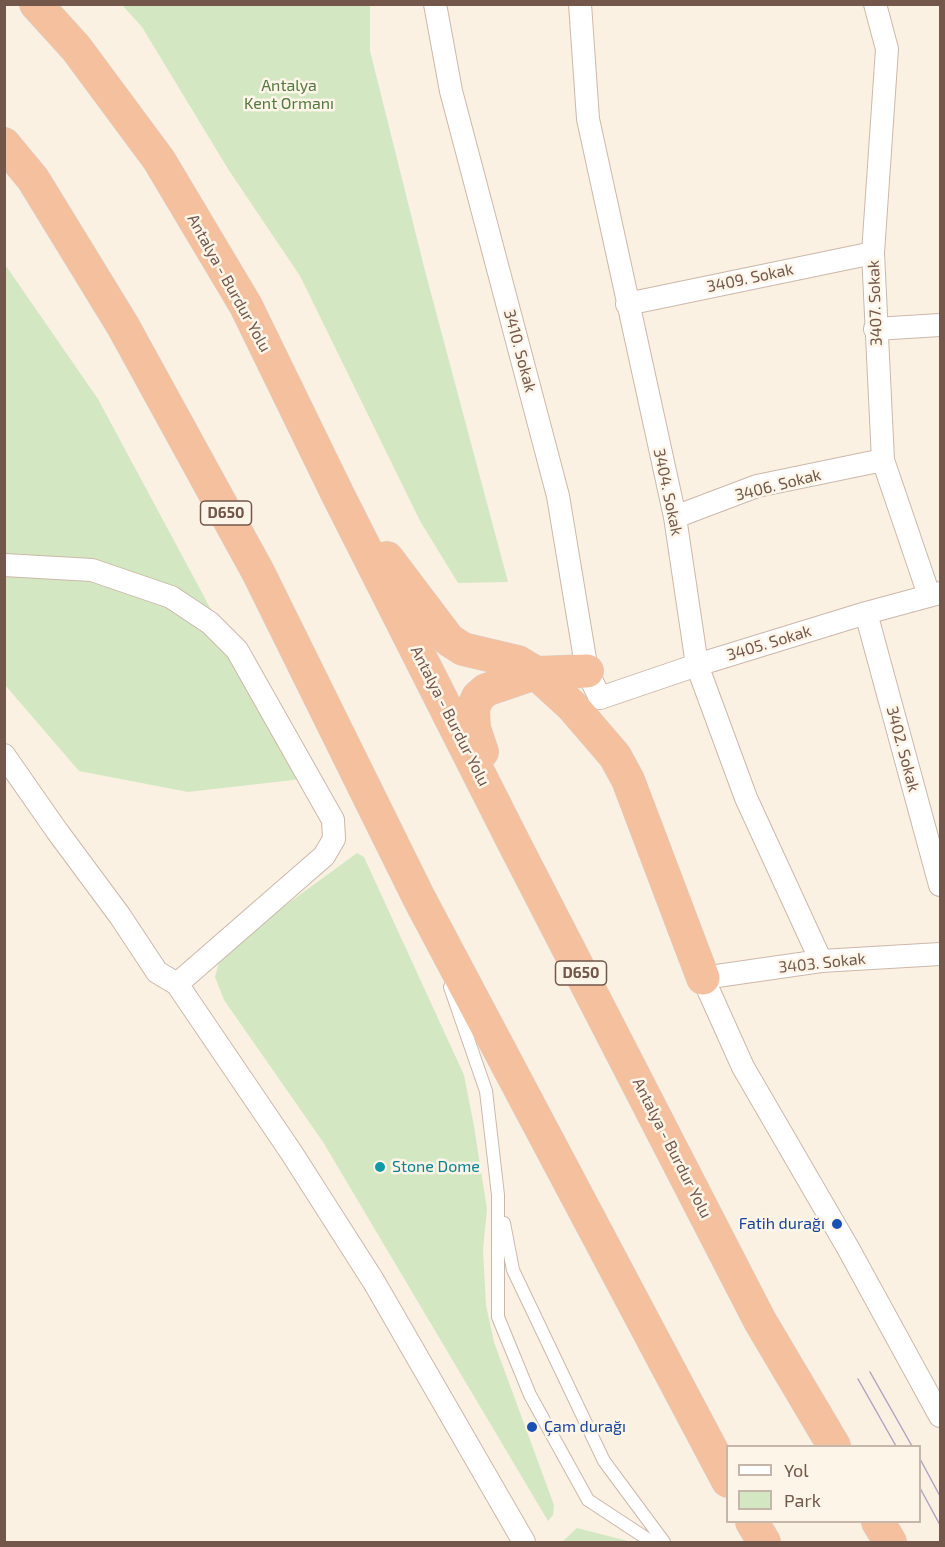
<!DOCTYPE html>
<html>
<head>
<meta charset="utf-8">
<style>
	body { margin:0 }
	#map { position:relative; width:945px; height:1547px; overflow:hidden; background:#fbf1e3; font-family:"Exo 2",sans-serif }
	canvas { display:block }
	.frame { position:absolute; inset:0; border:6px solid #72574a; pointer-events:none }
	.legend { position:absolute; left:726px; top:1445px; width:195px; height:78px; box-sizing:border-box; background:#fef5e9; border:2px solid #c6b6a9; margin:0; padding:8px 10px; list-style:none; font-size:18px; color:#72574a }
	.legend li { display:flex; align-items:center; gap:12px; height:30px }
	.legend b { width:30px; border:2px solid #c6b6a9 }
</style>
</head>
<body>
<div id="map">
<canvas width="945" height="1547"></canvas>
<div class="frame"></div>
<ul class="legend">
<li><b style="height:8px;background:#fff"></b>Yol</li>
<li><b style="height:16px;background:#d3e8c2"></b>Park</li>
</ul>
</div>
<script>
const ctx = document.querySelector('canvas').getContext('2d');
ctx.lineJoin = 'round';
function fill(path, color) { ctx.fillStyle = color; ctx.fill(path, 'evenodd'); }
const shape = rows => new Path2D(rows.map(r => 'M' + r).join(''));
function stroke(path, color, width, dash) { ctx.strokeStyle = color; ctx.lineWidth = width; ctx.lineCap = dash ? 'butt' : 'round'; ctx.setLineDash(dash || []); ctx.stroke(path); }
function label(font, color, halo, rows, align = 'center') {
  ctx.font = font + ' "Exo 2",sans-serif'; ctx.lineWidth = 5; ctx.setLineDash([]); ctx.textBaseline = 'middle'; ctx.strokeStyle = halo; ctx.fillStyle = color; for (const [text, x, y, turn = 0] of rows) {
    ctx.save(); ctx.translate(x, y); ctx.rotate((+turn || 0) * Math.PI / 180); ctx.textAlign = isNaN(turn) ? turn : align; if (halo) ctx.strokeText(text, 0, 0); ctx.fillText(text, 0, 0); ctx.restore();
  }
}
fill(shape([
	[122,5,370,5,370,51,424,267,508,582,458,583,420,521,300,276,228,169,142,27],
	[4,263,98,399,302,779,188,792,79,771,5,685],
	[357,853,364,857,464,1075,474,1126,487,1209,483,1250,486,1305,494,1342,554,1505,553,1515,548,1521,323,1142,224,1000,215,977,219,963,279,910],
	[577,1528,632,1542,562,1542]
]), '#d3e8c2');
const service = shape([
	[450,987,486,1091,498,1195,498,1317,530,1395,588,1500,652,1542],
	[504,1223,513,1270,604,1461,664,1542]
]);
const minor = shape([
	[435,4,451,91,558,496,587,671,600,698,697,665,866,613,940,593],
	[580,4,588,119,675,517,697,665,746,798,821,961],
	[875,4,887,49,873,253,883,460,929,595],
	[627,304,873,253],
	[875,329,940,325],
	[675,517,757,486,883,460],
	[4,565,92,570,171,597,210,623,237,650,333,820,334,839,324,856,177,984],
	[866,613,940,885],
	[4,755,57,831,120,916,157,972,177,984,291,1152,374,1282,524,1542],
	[940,954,821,961,703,978,743,1067,848,1248,940,1416]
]);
const trunk = shape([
	[36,4,76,48,159,160,246,306,338,495,516,847,760,1321,834,1446],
	[4,144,33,179,123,326,258,572,419,898,728,1481],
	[387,558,449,640,463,649,518,662,536,673,572,706,615,756,628,780,703,978],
	[482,752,474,728,473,708,478,697,486,690,536,673,587,671],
	[752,1522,764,1542],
	[878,1522,890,1542]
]);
stroke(service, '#ccb8aa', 14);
stroke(minor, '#ccb8aa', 24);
stroke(trunk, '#d8d0cc', 34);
stroke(service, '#fff', 12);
stroke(minor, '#fff', 22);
stroke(trunk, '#f5c09d', 33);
stroke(shape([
	[870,1372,912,1446],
	[858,1379,896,1446],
	[920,1459,940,1496],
	[920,1488,940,1525]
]), '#b3a3c3', 1.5);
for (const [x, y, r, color] of [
	[380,1167,6,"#0f9aa8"],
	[837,1224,6,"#1a4fb4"],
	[532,1427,6,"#1a4fb4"]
]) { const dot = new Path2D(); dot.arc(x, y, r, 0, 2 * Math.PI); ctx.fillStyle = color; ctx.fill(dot); stroke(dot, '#fef5e9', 2); }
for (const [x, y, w] of [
	[226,513,51],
	[581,973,51]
]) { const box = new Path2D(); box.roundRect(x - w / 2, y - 12, w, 24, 4.5); ctx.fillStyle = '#fef5e9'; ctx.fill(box); stroke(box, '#72574a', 1.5); }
label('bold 15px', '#72574a', null, [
	["D650",226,513],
	["D650",581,973]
]);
label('16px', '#547842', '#fef5e9', [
	["Antalya",289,86],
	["Kent Ormanı",289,104]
]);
label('16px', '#72574a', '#fef5e9', [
	["3409. Sokak",750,278,-12],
	["Antalya - Burdur Yolu",229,283,61],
	["3407. Sokak",875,303,-92],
	["3410. Sokak",520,351,75],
	["3406. Sokak",778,485,-14],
	["3404. Sokak",668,492,78],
	["3405. Sokak",769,643,-17],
	["Antalya - Burdur Yolu",450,716,63],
	["3402. Sokak",903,749,75],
	["3403. Sokak",822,963,-6],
	["Antalya - Burdur Yolu",672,1148,63]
]);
label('16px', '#0d838f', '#fef5e9', [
	["Stone Dome",392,1167]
], 'left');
label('16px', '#164399', '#fef5e9', [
	["Fatih durağı",825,1224],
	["Çam durağı",544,1427,"left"]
], 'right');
</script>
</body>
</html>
